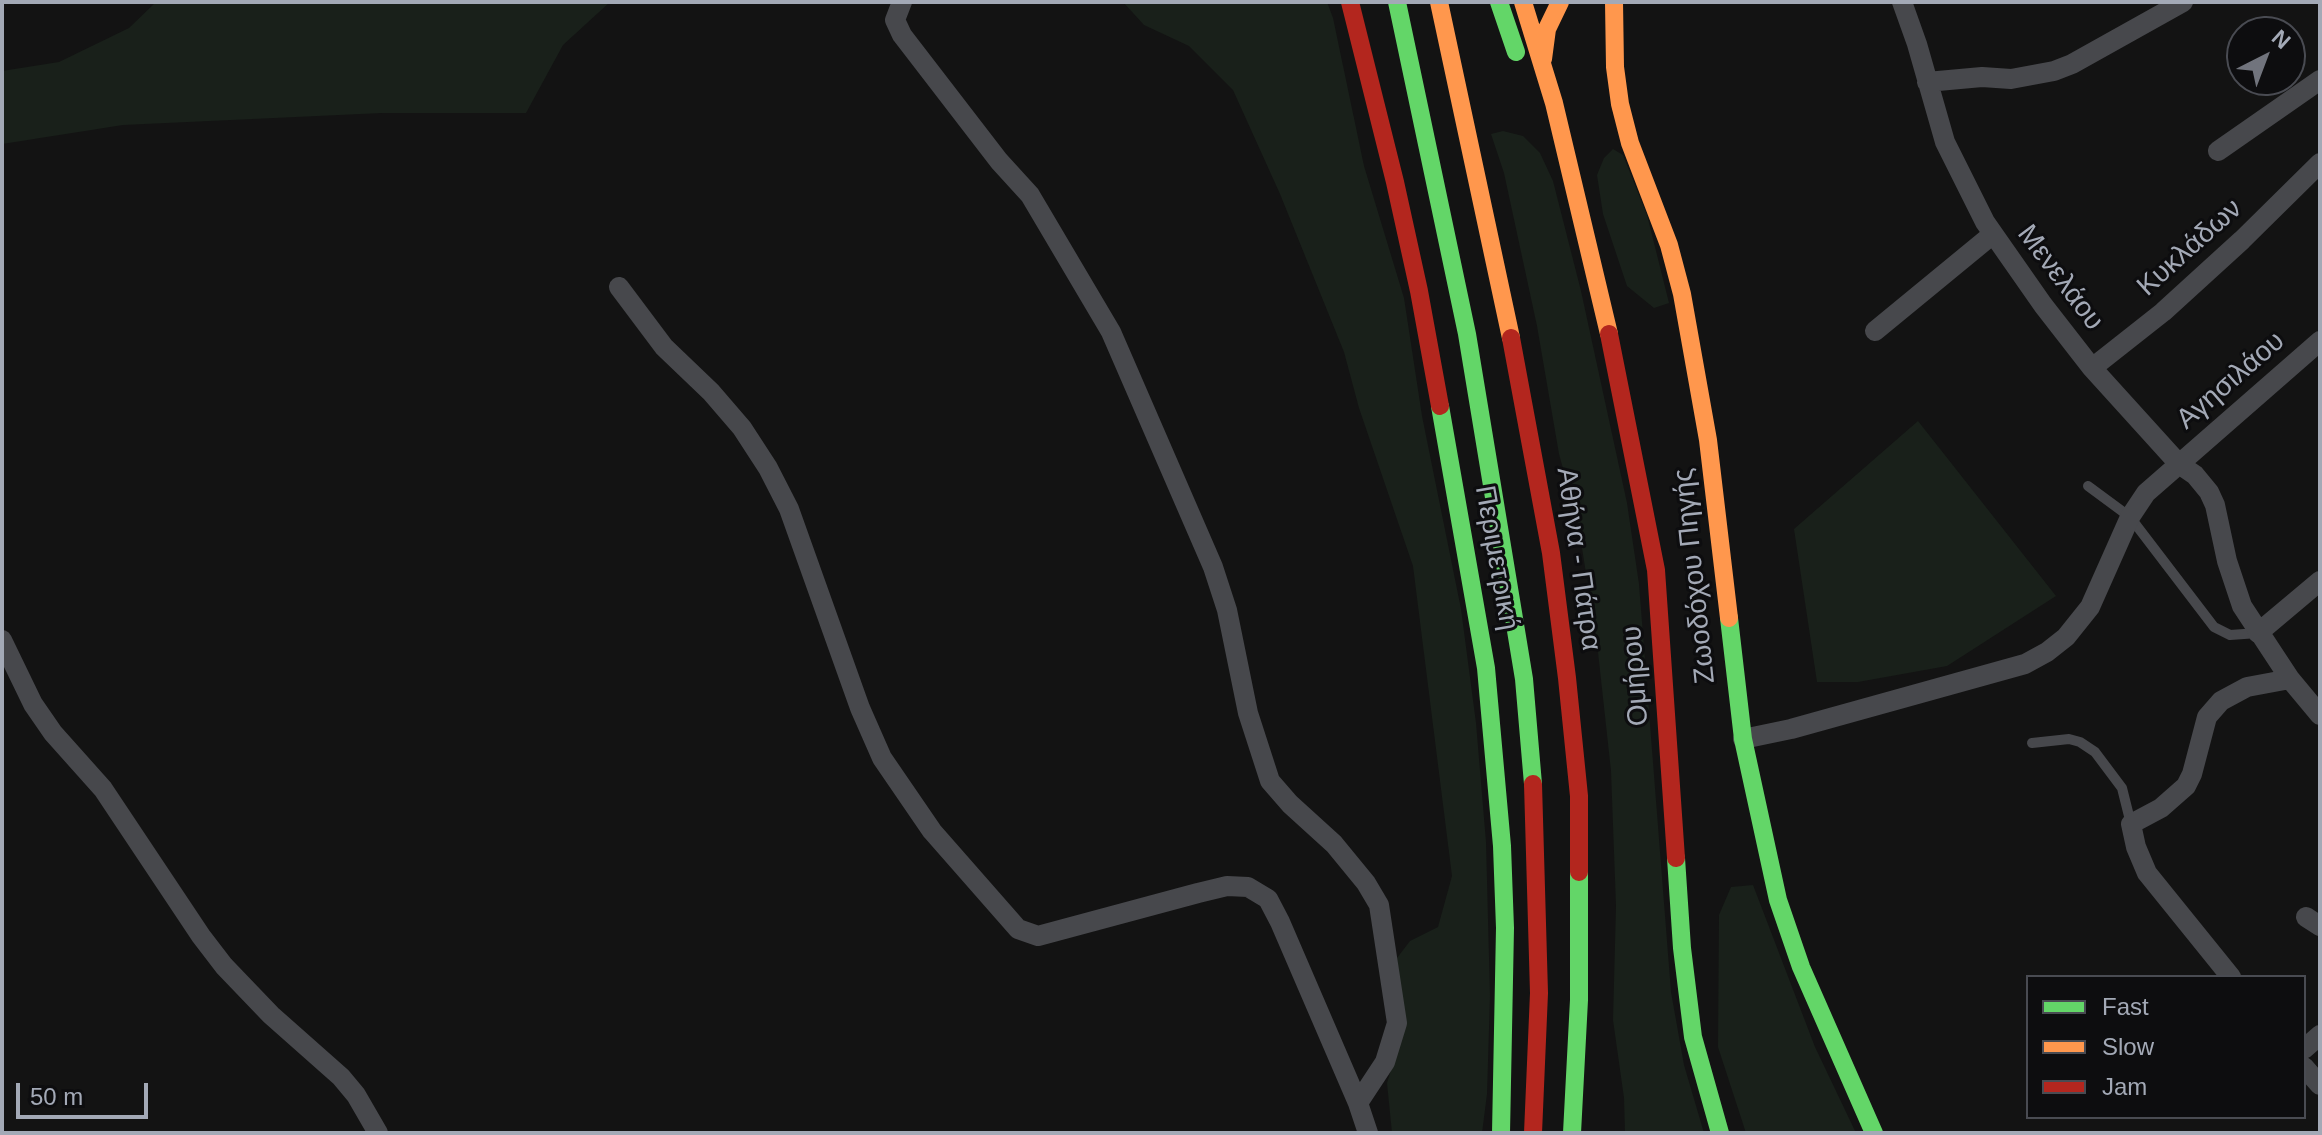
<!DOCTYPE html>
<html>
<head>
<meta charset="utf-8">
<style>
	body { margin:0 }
	#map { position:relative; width:2322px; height:1135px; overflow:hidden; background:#131313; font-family:Arial,sans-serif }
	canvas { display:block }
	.frame { position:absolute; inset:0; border:4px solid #a3a9b6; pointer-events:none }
	.legend { position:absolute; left:2026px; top:975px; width:280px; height:144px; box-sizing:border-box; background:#0d0d0f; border:2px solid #494b52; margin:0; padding:10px 14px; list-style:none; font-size:24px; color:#a3a9b6 }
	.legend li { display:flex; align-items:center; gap:16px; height:40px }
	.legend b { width:40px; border:2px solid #494b52 }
	.north { position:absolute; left:2226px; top:16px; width:80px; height:80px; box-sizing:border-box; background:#0d0d0f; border:2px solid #494b52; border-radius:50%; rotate:42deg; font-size:22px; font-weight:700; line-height:32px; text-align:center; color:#a3a9b6 }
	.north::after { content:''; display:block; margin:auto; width:28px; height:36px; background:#71747d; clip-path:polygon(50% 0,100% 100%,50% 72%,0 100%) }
	.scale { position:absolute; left:16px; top:1083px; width:132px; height:36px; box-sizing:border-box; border:4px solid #a3a9b6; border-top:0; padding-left:10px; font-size:24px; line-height:28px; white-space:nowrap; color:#a3a9b6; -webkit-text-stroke:6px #0d0d0f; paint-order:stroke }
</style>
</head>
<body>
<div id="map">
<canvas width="2322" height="1135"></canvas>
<div class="frame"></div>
<ul class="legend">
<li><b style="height:10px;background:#63d668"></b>Fast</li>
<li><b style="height:10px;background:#ff974d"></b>Slow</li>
<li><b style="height:10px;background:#b3261e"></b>Jam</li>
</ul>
<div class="north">N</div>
<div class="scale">50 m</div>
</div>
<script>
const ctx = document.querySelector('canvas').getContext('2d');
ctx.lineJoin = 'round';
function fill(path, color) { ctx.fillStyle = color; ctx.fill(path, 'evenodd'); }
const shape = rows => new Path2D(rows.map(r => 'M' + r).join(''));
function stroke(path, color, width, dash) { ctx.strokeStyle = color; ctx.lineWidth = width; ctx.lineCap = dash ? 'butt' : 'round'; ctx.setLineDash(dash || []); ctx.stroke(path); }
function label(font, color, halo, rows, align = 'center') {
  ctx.font = font + ' Arial,sans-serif'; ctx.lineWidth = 6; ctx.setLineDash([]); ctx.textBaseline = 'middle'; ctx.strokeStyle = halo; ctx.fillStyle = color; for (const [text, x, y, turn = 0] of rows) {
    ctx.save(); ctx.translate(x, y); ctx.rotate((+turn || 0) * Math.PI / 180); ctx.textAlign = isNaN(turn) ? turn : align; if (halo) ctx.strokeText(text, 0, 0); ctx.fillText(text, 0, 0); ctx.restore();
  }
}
fill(shape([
	[156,2,610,2,563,45,526,113,382,113,123,125,2,144,2,71,59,62,129,28],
	[1123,2,1327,2,1333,18,1364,166,1404,298,1422,416,1461,609,1476,723,1486,842,1490,996,1487,1094,1482,1133,1392,1133,1387,1083,1400,1041,1397,958,1410,941,1438,927,1452,876,1413,566,1359,408,1344,352,1280,194,1233,90,1189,46,1144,25],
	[1503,131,1523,136,1540,153,1553,181,1581,291,1627,503,1639,584,1671,992,1684,1065,1704,1133,1625,1133,1624,1098,1613,1020,1616,906,1611,771,1597,643,1578,523,1559,454,1537,326,1504,173,1491,134],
	[1613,149,1623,155,1647,215,1669,303,1654,308,1627,286,1603,214,1597,175,1604,158],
	[1918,421,2056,596,1947,666,1858,682,1817,682,1794,529],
	[1753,885,1815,1047,1856,1133,1746,1133,1718,1047,1719,915,1731,887]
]), '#19201a');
stroke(shape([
	[2088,486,2130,517,2214,627,2230,635,2258,633],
	[2032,743,2069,739,2080,742,2095,752,2122,788,2131,824]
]), '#47484c', 10);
stroke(shape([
	[902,2,895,20,902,35,999,161,1030,195,1111,332,1213,567,1227,610,1248,713,1270,781,1290,804,1334,844,1366,883,1379,905,1397,1023,1385,1062,1358,1103],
	[1902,2,1917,44,1945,142,1985,222,2043,305,2092,368,2179,464,2195,475,2209,492,2215,505,2227,561,2242,606,2290,679,2320,715],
	[1927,82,1982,77,2011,79,2054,71,2072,64,2183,2],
	[2218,151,2320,80],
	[619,287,664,347,711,392,742,428,768,468,789,509,860,708,882,758,932,831,1018,929,1038,936,1198,893,1227,886,1248,887,1268,899,1280,922,1358,1103,1368,1133],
	[1875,331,1993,234],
	[2092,368,2163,312,2242,240,2320,163],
	[2258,633,2320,581],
	[2,640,33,704,53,733,103,789,201,936,224,966,271,1015,341,1077,356,1095,378,1133],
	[1743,739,1791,729,2025,664,2047,652,2066,637,2090,607,2130,517,2146,493,2320,341],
	[2306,917,2320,926],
	[2231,977,2147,873,2136,847,2131,824,2161,808,2186,786,2192,774,2207,717,2221,701,2247,687,2290,679],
	[2304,1049,2320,1035],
	[2304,1067,2320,1085]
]), '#47484c', 20);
stroke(shape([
	[1397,2,1467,334,1524,679,1533,784],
	[1499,2,1516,52],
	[1440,406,1486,668,1502,846,1505,928,1501,1133],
	[1729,618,1743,739,1778,900,1801,967,1874,1133],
	[1676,858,1682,948,1693,1037,1720,1133],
	[1572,1133,1579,1000,1579,872]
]), '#63d668', 18);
stroke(shape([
	[1439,2,1511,338],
	[1523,2,1554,103,1609,334],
	[1614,2,1615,67,1620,104,1630,143,1669,245,1682,294,1708,440,1729,618],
	[1543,59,1547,29,1560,2]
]), '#ff974d', 18);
stroke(shape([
	[1350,2,1395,182,1419,291,1440,406],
	[1609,334,1656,570,1676,858],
	[1511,338,1551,553,1567,678,1579,796,1579,872],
	[1533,784,1539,993,1533,1133]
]), '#b3261e', 18);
label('28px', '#a3a9b6', '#0d0d0f', [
	["Κυκλάδων",2190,248,-42],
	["Μενελάου",2060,278,53],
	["Αγησιλάου",2231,381,-41],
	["Περιμετρική",1496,558,80],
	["Αθήνα - Πάτρα",1578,559,82],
	["Ζωοδόχου Πηγής",1695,576,-96],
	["Ομήρου",1636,676,-94]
]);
</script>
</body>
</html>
